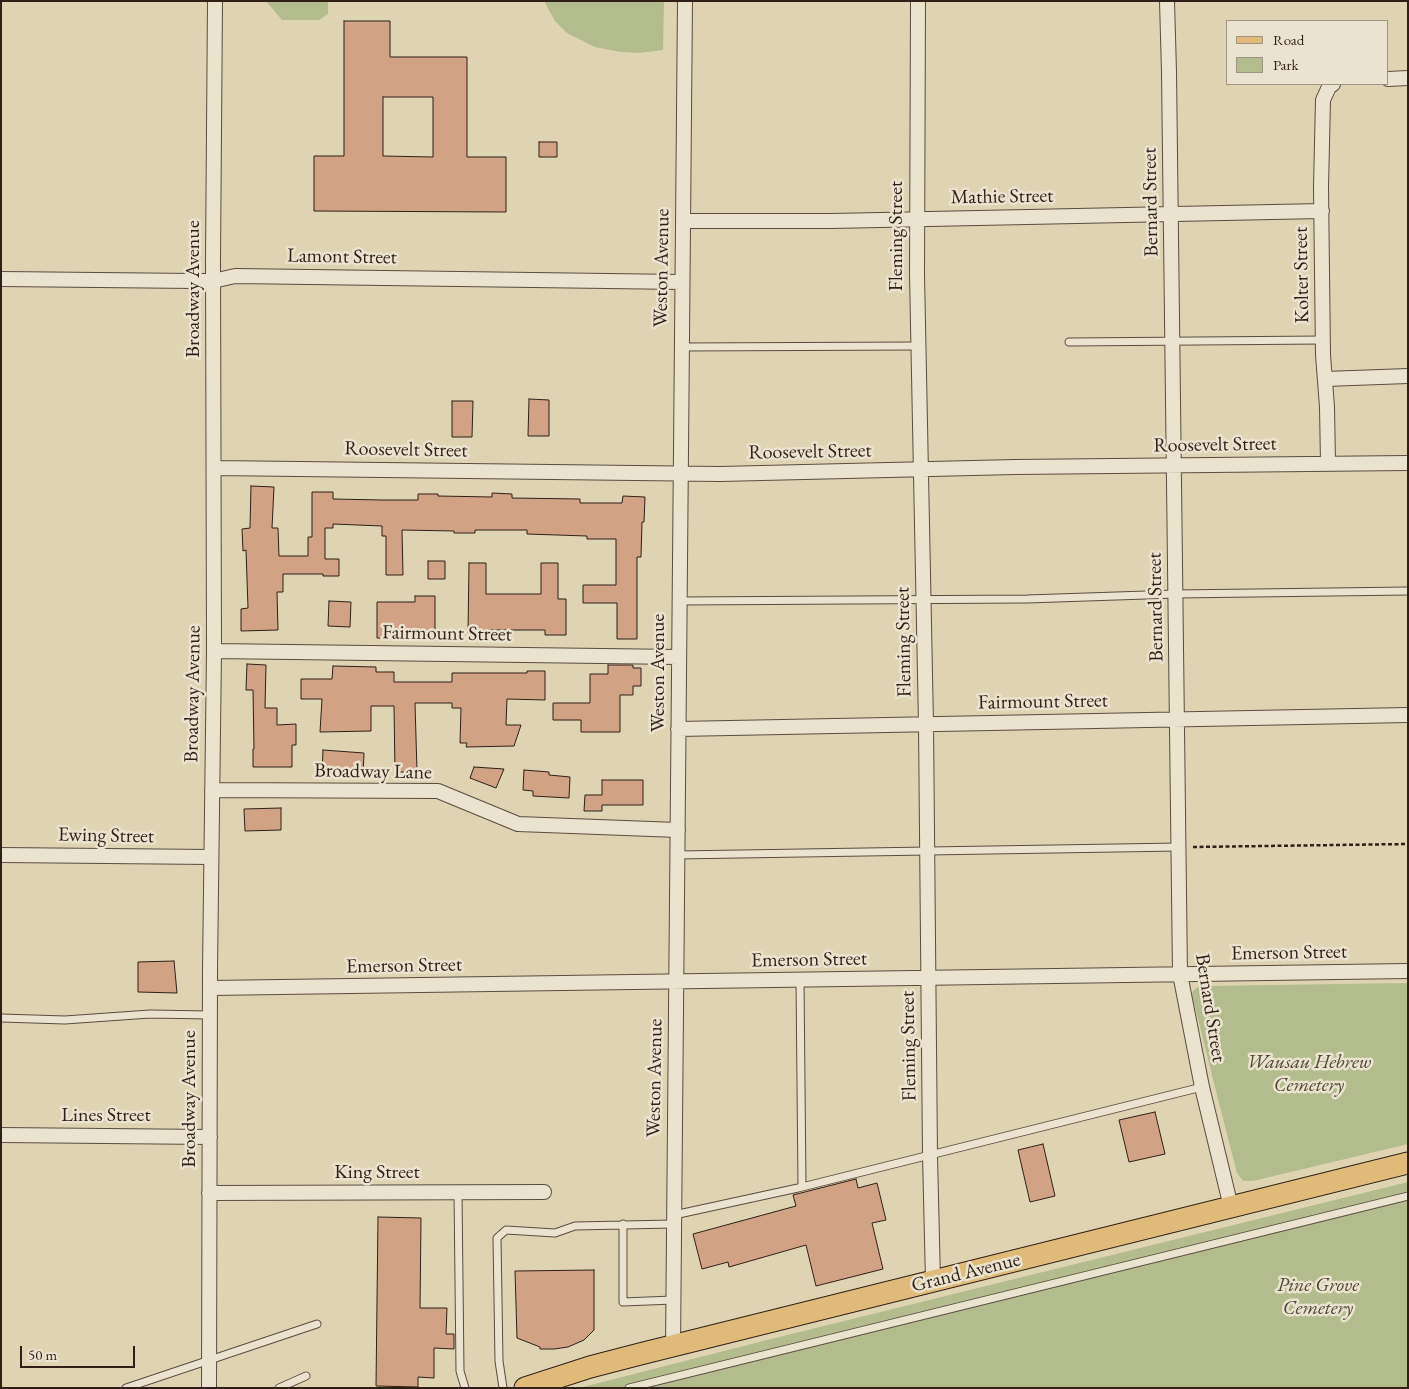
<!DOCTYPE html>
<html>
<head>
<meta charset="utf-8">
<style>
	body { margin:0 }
	#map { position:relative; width:1409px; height:1389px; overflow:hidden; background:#ded4b2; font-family:"EB Garamond",serif }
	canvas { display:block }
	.frame { position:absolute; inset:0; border:2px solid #2f1f17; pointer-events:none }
	.legend { position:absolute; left:1226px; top:20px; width:162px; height:65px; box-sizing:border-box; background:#eae3cd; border:1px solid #9f9584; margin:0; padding:6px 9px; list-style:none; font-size:15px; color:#2f1f17 }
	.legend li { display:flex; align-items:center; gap:10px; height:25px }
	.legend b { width:25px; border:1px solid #9f9584 }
	.scale { position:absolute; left:20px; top:1346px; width:115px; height:22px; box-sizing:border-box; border:2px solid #2f1f17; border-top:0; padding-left:6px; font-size:15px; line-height:18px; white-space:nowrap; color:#2f1f17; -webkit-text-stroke:4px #eae3cd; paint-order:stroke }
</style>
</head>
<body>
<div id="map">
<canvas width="1409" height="1389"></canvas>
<div class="frame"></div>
<ul class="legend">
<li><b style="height:6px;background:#dfba79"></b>Road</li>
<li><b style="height:14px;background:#b2bc8c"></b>Park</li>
</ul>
<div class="scale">50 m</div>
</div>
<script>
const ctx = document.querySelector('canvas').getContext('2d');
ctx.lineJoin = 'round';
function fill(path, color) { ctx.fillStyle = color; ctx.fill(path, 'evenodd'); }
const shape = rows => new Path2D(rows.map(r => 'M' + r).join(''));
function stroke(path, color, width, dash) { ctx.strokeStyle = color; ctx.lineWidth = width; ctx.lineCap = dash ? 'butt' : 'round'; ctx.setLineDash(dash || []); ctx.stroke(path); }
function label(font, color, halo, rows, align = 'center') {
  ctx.font = font + ' "EB Garamond",serif'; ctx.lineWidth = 5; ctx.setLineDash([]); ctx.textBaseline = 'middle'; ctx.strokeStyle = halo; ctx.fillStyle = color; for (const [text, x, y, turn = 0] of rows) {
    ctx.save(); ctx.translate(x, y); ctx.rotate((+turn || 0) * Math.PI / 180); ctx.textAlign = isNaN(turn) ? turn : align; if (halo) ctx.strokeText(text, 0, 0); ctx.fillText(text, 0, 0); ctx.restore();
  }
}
fill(shape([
	[266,1,328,1,328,14,319,20,282,20],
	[544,1,664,1,663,50,639,53,621,52,595,47,567,33,555,21],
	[1408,983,1408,1144,1253,1181,1243,1181,1237,1173,1217,1095,1192,995,1193,991,1198,987,1207,986],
	[1408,1182,1408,1388,579,1388,767,1340]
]), '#b2bc8c');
const building = shape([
	[344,21,390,21,390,57,467,57,467,157,506,157,506,212,314,211,314,156,344,156,344,21],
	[383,97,433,97,433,157,383,156,383,97],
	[539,142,557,142,557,157,539,157,539,142],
	[529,399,549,400,549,436,528,436,529,399],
	[452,401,473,401,472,437,452,437,452,401],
	[251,486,274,487,272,528,278,528,279,556,308,556,308,537,312,537,312,492,333,492,333,499,382,500,418,500,418,494,438,494,438,496,492,497,492,493,512,494,512,498,580,499,580,503,622,503,623,496,645,497,644,522,642,522,641,557,637,557,637,639,617,639,617,603,583,603,583,585,616,585,616,539,587,539,587,536,527,534,527,530,475,530,475,533,454,533,454,531,402,530,403,575,386,575,386,536,382,536,382,526,333,524,333,528,325,528,325,559,339,559,339,576,323,576,323,574,283,574,283,592,277,592,278,630,241,631,241,609,248,608,246,550,243,551,242,529,250,528,251,486],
	[428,561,445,561,445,579,428,579,428,561],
	[469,563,486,563,486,594,541,594,541,563,558,563,558,599,566,599,566,635,545,635,545,630,488,630,488,633,468,633,469,563],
	[415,596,435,596,435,633,398,632,398,639,377,638,377,602,415,602,415,596],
	[329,601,351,602,350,627,328,626,329,601],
	[247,664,266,665,265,708,277,708,277,725,296,724,296,745,292,745,292,767,253,767,253,749,254,749,253,690,246,690,247,664],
	[608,665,633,665,633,668,641,668,641,686,633,686,633,695,620,695,620,732,581,732,581,720,553,720,553,703,590,703,590,674,608,674,608,665],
	[333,666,376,667,376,672,394,672,394,682,452,682,452,673,527,673,527,671,545,671,545,700,507,699,506,725,521,725,514,746,466,747,467,743,460,743,461,708,452,708,452,703,415,703,417,772,395,772,394,706,371,706,371,731,320,732,322,699,301,699,301,679,332,679,333,666],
	[323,750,364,753,363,776,322,774,323,750],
	[474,767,504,769,496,788,470,778,474,767],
	[524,770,549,772,549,775,570,777,569,798,533,796,533,791,523,790,524,770],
	[602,780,643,780,643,805,602,805,602,811,584,811,585,795,602,795,602,780],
	[281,808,281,830,245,831,244,809,281,808],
	[174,961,177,993,138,992,138,962,174,961],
	[1155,1112,1165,1154,1129,1162,1119,1120,1155,1112],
	[1043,1144,1055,1196,1030,1202,1018,1150,1043,1144],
	[856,1179,858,1188,877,1183,886,1220,872,1223,883,1269,816,1286,806,1245,729,1267,728,1262,702,1269,693,1234,796,1206,793,1195,856,1179],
	[378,1217,421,1218,420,1308,447,1308,446,1334,454,1334,454,1349,434,1348,434,1378,418,1377,418,1387,376,1386,378,1217],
	[594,1270,594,1330,584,1340,568,1347,554,1349,540,1349,540,1347,517,1338,515,1271,594,1270]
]);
fill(building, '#d2a285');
stroke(building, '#2f1f17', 1);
const service = shape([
	[1069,342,1323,340],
	[681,347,918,346],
	[679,601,1027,599,1176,594,1408,591],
	[677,855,1179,847],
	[800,980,802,1187],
	[1,1018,65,1020,150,1014,210,1015],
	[458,1192,460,1371,465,1388],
	[674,1215,798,1188,1202,1087],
	[623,1224,623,1302,673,1300],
	[126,1388,317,1324],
	[279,1388,306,1376],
	[503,1388,499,1361,497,1238,506,1230,555,1233,575,1226,673,1224],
	[629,1388,1408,1196]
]);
const minor = shape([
	[918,1,917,274,926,724,930,1155,933,1281],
	[1167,1,1169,72,1180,974,1202,1087,1231,1207],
	[1388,79,1408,78],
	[683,221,831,221,1322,211],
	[1,279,195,281,213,281,235,276,682,282],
	[1325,379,1408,376],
	[1328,463,1327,407,1323,355,1321,187,1323,100,1329,87,1333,84],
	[214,468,720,474,1015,467,1408,463],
	[214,651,679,657],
	[678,729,1408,715],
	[212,790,438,791,518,824,678,830],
	[1,855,211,857],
	[210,988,1408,971],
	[1,1135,210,1137],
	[209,1193,544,1192],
	[673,1346,685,1],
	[209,1388,210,970,214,651,213,260,215,1]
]);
const primary = shape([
	[525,1388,590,1367,640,1354,1408,1163]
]);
stroke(service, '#5b4c3e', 9);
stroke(minor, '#5b4c3e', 16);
stroke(primary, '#2f1f17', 23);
stroke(shape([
	[1193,847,1408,844]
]), '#2f1f17', 2.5, [4, 2.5]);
stroke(service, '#eae3cd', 7);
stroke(minor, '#eae3cd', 14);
stroke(primary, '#dfba79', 21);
label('20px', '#2f1f17', '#eae3cd', [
	["Mathie Street",1002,197,-1],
	["Bernard Street",1151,202,-91],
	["Fleming Street",897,236,-90],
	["Lamont Street",342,257,1],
	["Weston Avenue",662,268,-89],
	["Kolter Street",1302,275,-91],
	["Broadway Avenue",194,289,-90],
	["Roosevelt Street",1215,445,-1],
	["Roosevelt Street",406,450,1],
	["Roosevelt Street",810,452,-1],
	["Bernard Street",1156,607,-91],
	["Fairmount Street",447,634,1],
	["Fleming Street",904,642,-91],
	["Weston Avenue",659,673,-90],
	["Broadway Avenue",193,694,-89],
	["Fairmount Street",1043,702,-1],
	["Broadway Lane",373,772,1],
	["Ewing Street",106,836,1],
	["Emerson Street",1289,953,-1],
	["Emerson Street",809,960,-1],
	["Emerson Street",404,966,-1],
	["Bernard Street",1210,1008,81],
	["Fleming Street",909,1046,-91],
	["Weston Avenue",655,1078,-89],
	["Broadway Avenue",190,1099,-90],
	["Lines Street",106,1116],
	["King Street",377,1173],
	["Grand Avenue",966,1273,-14]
]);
label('italic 20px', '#504634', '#eae3cd', [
	["Wausau Hebrew",1309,1063],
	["Cemetery",1309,1086],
	["Pine Grove",1318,1286],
	["Cemetery",1318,1309]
]);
</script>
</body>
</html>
